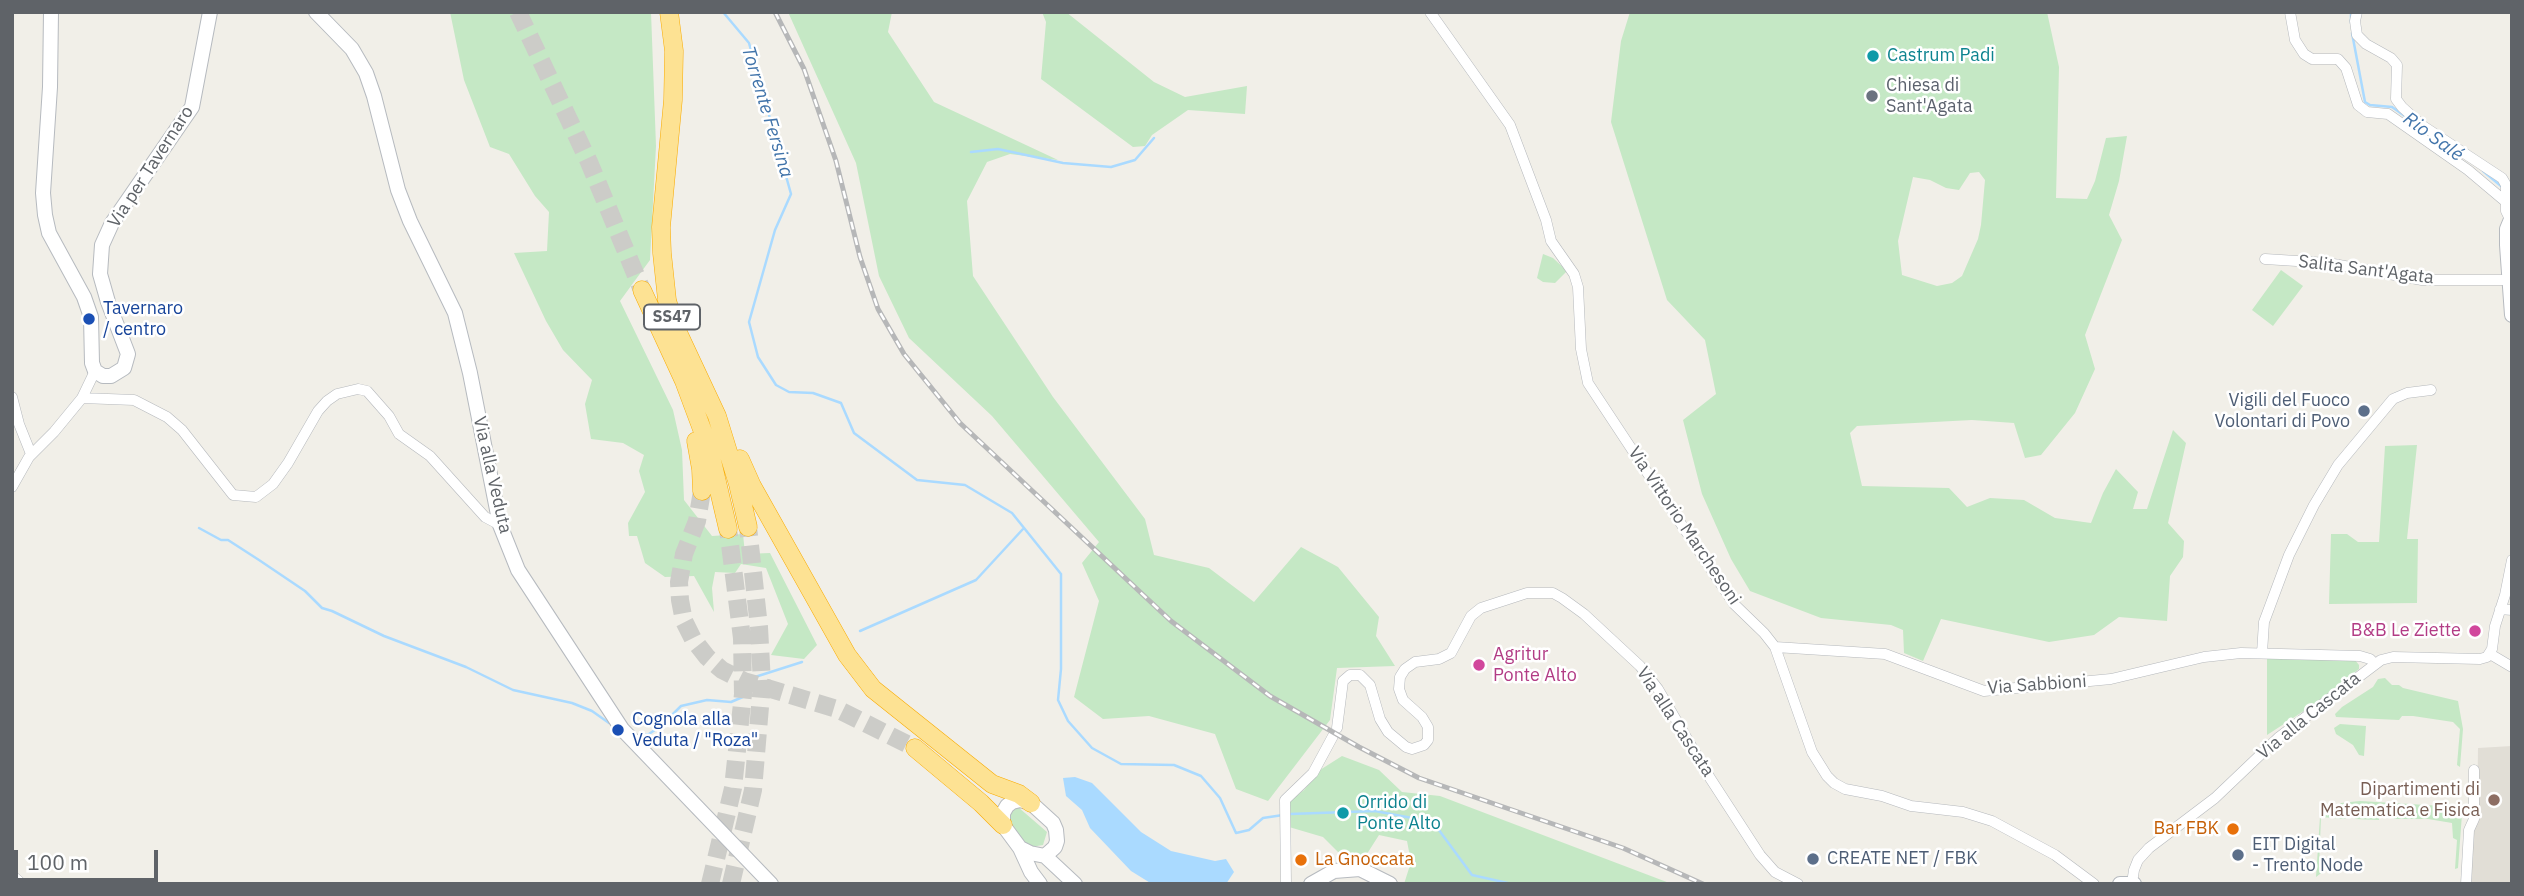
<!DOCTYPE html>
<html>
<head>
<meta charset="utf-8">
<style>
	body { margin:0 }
	#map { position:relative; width:2524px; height:896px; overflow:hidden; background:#f1efe8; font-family:"IBM Plex Sans",sans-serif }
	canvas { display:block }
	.frame { position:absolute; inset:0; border:14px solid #5f6368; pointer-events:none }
	.scale { position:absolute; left:14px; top:850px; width:144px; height:32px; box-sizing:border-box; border:4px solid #5f6368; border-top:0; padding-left:9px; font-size:21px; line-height:24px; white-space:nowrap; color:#5f6368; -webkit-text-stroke:5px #fff; paint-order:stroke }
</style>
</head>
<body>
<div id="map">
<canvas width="2524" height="896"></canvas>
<div class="frame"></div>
<div class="scale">100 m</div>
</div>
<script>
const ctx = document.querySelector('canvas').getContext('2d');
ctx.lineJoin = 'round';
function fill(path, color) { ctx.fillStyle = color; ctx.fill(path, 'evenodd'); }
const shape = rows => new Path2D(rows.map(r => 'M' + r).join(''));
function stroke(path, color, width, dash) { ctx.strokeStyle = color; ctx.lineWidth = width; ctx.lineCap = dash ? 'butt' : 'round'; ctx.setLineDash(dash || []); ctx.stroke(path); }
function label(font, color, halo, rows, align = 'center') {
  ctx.font = font + ' "IBM Plex Sans",sans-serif'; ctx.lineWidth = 5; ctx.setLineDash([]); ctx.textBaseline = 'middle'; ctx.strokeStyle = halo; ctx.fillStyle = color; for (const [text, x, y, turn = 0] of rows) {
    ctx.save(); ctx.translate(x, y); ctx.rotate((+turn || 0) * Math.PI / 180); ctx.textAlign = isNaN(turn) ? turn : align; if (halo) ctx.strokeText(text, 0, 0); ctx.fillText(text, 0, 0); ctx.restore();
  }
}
fill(shape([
	[2512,746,2512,884,2470,884,2473,833,2477,822,2478,748]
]), '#e1ded6');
fill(shape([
	[450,12,651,12,656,146,650,260,620,301,673,410,682,450,684,500,712,536,743,534,745,554,770,553,817,645,804,659,771,655,788,624,766,568,741,564,735,573,715,572,712,588,714,612,694,576,665,577,645,563,637,536,629,536,628,523,645,492,639,471,644,455,623,443,591,439,585,404,592,380,563,350,546,321,514,253,547,251,549,212,535,196,509,154,490,147,464,80],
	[788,12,892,12,888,32,934,102,1058,160,1010,154,987,162,967,201,973,276,1053,397,1145,519,1154,555,1209,568,1254,602,1301,547,1338,567,1379,617,1376,636,1395,666,1337,668,1330,720,1268,801,1236,789,1215,734,1149,716,1103,719,1074,697,1099,601,1082,563,1099,542,992,416,909,338,879,276,856,163],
	[1042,12,1066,12,1154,82,1185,97,1247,86,1245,114,1188,110,1152,135,1145,146,1133,147,1041,79,1046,22],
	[1630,12,2047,12,2059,67,2056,198,2087,199,2095,181,2106,138,2127,136,2119,181,2109,215,2122,240,2085,335,2095,369,2075,413,2041,455,2025,458,2014,423,1972,420,1857,426,1850,433,1862,486,1949,488,1967,507,1990,498,2024,500,2055,518,2091,523,2103,493,2116,469,2138,492,2133,509,2147,509,2173,430,2186,443,2168,523,2184,541,2183,557,2170,576,2167,621,2119,617,2094,635,2049,642,1941,619,1923,661,1904,653,1903,630,1891,625,1821,618,1750,591,1731,559,1702,494,1683,420,1716,394,1705,340,1667,300,1611,122,1621,41],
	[1979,172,1985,180,1981,225,1978,239,1962,276,1952,283,1937,286,1902,275,1898,241,1913,177,1930,180,1946,188,1959,190,1970,173],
	[1543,254,1553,258,1567,271,1555,283,1543,282,1537,278],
	[2281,270,2303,286,2273,326,2252,310],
	[2417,445,2407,539,2418,539,2417,603,2329,604,2331,534,2347,534,2358,542,2379,542,2385,446],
	[2267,658,2355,660,2359,665,2359,669,2313,705,2267,735],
	[2385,678,2392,685,2399,685,2403,688,2458,701,2463,729,2460,767,2457,765,2460,729,2453,722,2413,716,2402,716,2399,720,2336,717,2335,714,2342,707,2373,687,2378,679],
	[2340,724,2366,726,2364,756,2359,755,2353,745,2336,734,2334,728],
	[1342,756,1379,770,1402,792,1440,796,1672,884,1404,884,1411,862,1407,841,1379,835,1365,857,1344,858,1323,837,1289,827,1288,802,1304,790,1320,770],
	[2360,801,2459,807,2462,814,2458,868,2455,869,2457,840,2453,838,2452,823,2428,819,2394,819,2390,811,2380,810,2379,820,2355,819,2354,817,2347,816,2345,819,2321,817,2319,867,2328,868,2316,877,2320,817,2341,803],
	[1018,807,1047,832,1043,845,1031,847,1012,833,1008,812]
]), '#c5e8c5');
fill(shape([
	[1075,777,1092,783,1141,832,1171,851,1215,861,1226,859,1234,872,1226,884,1152,884,1131,871,1090,828,1082,810,1066,796,1063,778]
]), '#aadaff');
stroke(shape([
	[723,12,749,43,791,194,775,230,749,322,758,357,776,385,789,392,813,393,841,403,854,433,917,480,965,485,1012,513,1061,574,1061,669,1058,700,1068,721,1092,748,1121,764,1174,765,1201,776,1220,798,1236,833,1249,830,1263,818,1283,815],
	[2351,23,2351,12],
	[2352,33,2365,102,2370,105,2392,107,2409,119],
	[971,152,998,149,1063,163,1111,167,1135,160,1154,138],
	[2483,171,2501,186],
	[199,528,221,540,228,540,259,560,305,591,322,608,332,611,384,636,466,667,513,690,572,703,592,711,609,723],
	[860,631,976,580,1023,529],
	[641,736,649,734,662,725,681,706,707,700,731,702,745,696,755,677,802,662],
	[1290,814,1375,811,1433,822,1472,875,1512,884]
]), '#aadaff', 2.5);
stroke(shape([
	[518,12,589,162,642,290],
	[702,491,697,521,684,554,679,582,680,600,684,621,693,639,707,657,722,670,744,681,837,709,915,748],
	[710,884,733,788,743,694,742,638,728,529],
	[731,884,753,790,762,683,759,627,748,527]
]), '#ccccc8', 18, [18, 9]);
const street = shape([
	[1430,12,1510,125,1546,220,1551,241,1574,274,1578,287,1581,349,1588,383,1734,604,1764,633,1775,647,1812,752,1827,776,1834,783,1845,789,1882,796,1911,806,1963,812,1992,821,2055,855,2094,884],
	[2290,12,2295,40,2304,54,2312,59,2338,59,2346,68,2358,105,2367,112,2388,114,2468,170,2506,202],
	[2357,12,2355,21,2357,35,2366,44,2391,58,2397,65,2396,99,2402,107,2423,126,2502,178,2506,185,2506,211,2510,219],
	[2265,259,2328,263,2422,280,2510,280],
	[12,397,19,424,31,454],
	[82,398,134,400,167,417,182,430,233,495,256,497,273,484,288,463,318,411,327,401,337,394,358,389,367,391,389,416,399,434,430,456,485,517,500,525],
	[12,487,29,457,54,432,82,398,95,371],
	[2500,609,2512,610],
	[1775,647,1885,654,1984,691,2111,679,2204,657,2241,653,2360,656,2370,659,2375,664],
	[2262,653,2264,622,2289,555,2314,505,2338,465,2393,399,2407,393,2431,390],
	[2490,654,2512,667],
	[1337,728,1343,681,1350,675,1360,675,1370,685,1380,719,1388,732,1406,747,1412,749,1424,745,1428,740,1428,727,1422,717,1403,700,1399,689,1400,677,1405,669,1415,662,1439,659,1451,653,1471,616,1481,608,1527,593,1553,593,1562,598,1584,614,1640,666,1658,689,1710,778,1760,855,1775,872,1798,884],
	[12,875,22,884],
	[2132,883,2134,870,2138,860,2149,848,2215,798,2278,738,2381,660,2393,657,2480,659,2487,657,2492,649,2495,626,2505,595,2512,560],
	[1286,884,1285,800,1313,773,1333,736],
	[2466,884,2469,830,2474,819,2474,770]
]);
const secondary = shape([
	[51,12,50,87,43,193,45,215,49,233,84,297,91,317,92,363,95,371,103,376,111,376,124,368,128,354,108,302,100,274,102,245,112,223,192,107,210,12],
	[316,12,352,49,366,73,374,96,398,190,410,221,455,313,470,373,500,525,518,570,622,729,771,884],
	[2512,217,2507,229,2507,245,2512,315],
	[1020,800,1031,803,1053,823,1056,830,1057,841,1055,847,1045,856,1030,853,1020,848,1003,825,1003,813,1007,806,1012,802,1020,800],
	[1020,848,1031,872,1040,884],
	[1045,856,1075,884],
	[1311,884,1334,871,1360,869,1390,884],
	[2120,884,2134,884]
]);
const highway = shape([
	[669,12,674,51,673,100,661,227,662,253,667,300,673,322,717,416,738,484,748,527],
	[642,290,684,381,709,448,728,529],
	[696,441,701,469,702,491],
	[740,459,752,486,847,655,873,689,992,784,1019,794,1031,803],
	[915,748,981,803,1003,825]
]);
stroke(street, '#b5b8bc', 11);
stroke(secondary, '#b6babf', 16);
stroke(highway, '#f9ab00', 19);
stroke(street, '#fff', 10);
stroke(secondary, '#fff', 14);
stroke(highway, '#fde293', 18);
const rail = shape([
	[775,12,804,69,836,161,860,257,878,309,904,354,960,423,1171,621,1270,696,1359,747,1419,778,1623,848,1703,884]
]);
stroke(rail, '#b6b7b8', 5);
stroke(rail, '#fff', 2.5, [8]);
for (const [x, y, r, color] of [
	[1873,56,7,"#0f9aa8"],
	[1872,96,7,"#6b7280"],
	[89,319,7,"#1a4fb4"],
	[2364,411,7,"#5c6f8a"],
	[2475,631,7,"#d1479c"],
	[1479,665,7,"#d1479c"],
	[618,730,7,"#1a4fb4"],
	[2494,800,7,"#8d6e63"],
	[1343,813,7,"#0f9aa8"],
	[2233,829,7,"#e8710a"],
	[2238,855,7,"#5c6f8a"],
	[1813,859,7,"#5c6f8a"],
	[1301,860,7,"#e8710a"]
]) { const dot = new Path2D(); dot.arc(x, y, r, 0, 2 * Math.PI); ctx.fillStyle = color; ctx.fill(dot); stroke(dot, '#fff', 2.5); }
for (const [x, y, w] of [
	[672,317,56]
]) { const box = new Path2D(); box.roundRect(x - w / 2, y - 12.5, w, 25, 5); ctx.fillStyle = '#fff'; ctx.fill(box); stroke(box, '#5f6368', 2); }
label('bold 16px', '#5f6368', null, [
	["SS47",672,317]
]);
label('18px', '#0d838f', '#fff', [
	["Castrum Padi",1887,56],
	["Orrido di",1357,803],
	["Ponte Alto",1357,824]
], 'left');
label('18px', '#5b616d', '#fff', [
	["Chiesa di",1886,86],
	["Sant'Agata",1886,107]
], 'left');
label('18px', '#5f6368', '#fff', [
	["Via per Tavernaro",151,167,-57],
	["Salita Sant'Agata",2366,270,7],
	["Via alla Veduta",492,475,77],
	["Via Vittorio Marchesoni",1684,526,56],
	["Via Sabbioni",2037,685,-4],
	["Via alla Cascata",2309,716,-39],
	["Via alla Cascata",1675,722,57]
]);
label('18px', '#164399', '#fff', [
	["Tavernaro",103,309],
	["/ centro",103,330],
	["Cognola alla",632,720],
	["Veduta / \"Roza\"",632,741]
], 'left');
label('18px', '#4e5e75', '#fff', [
	["Vigili del Fuoco",2350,401,"right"],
	["Volontari di Povo",2350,422,"right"],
	["EIT Digital",2252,845],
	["- Trento Node",2252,866],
	["CREATE NET / FBK",1827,859]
], 'left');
label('18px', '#b23c85', '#fff', [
	["B&B Le Ziette",2461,631],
	["Agritur",1493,655,"left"],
	["Ponte Alto",1493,676,"left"]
], 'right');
label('18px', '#785e54', '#fff', [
	["Dipartimenti di",2480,790],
	["Matematica e Fisica",2480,811]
], 'right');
label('18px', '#c56008', '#fff', [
	["Bar FBK",2219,829],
	["La Gnoccata",1315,860,"left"]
], 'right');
label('italic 19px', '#4174aa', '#fff', [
	["Torrente Fersina",767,112,73],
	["Rio Salé",2433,137,36]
]);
</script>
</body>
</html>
